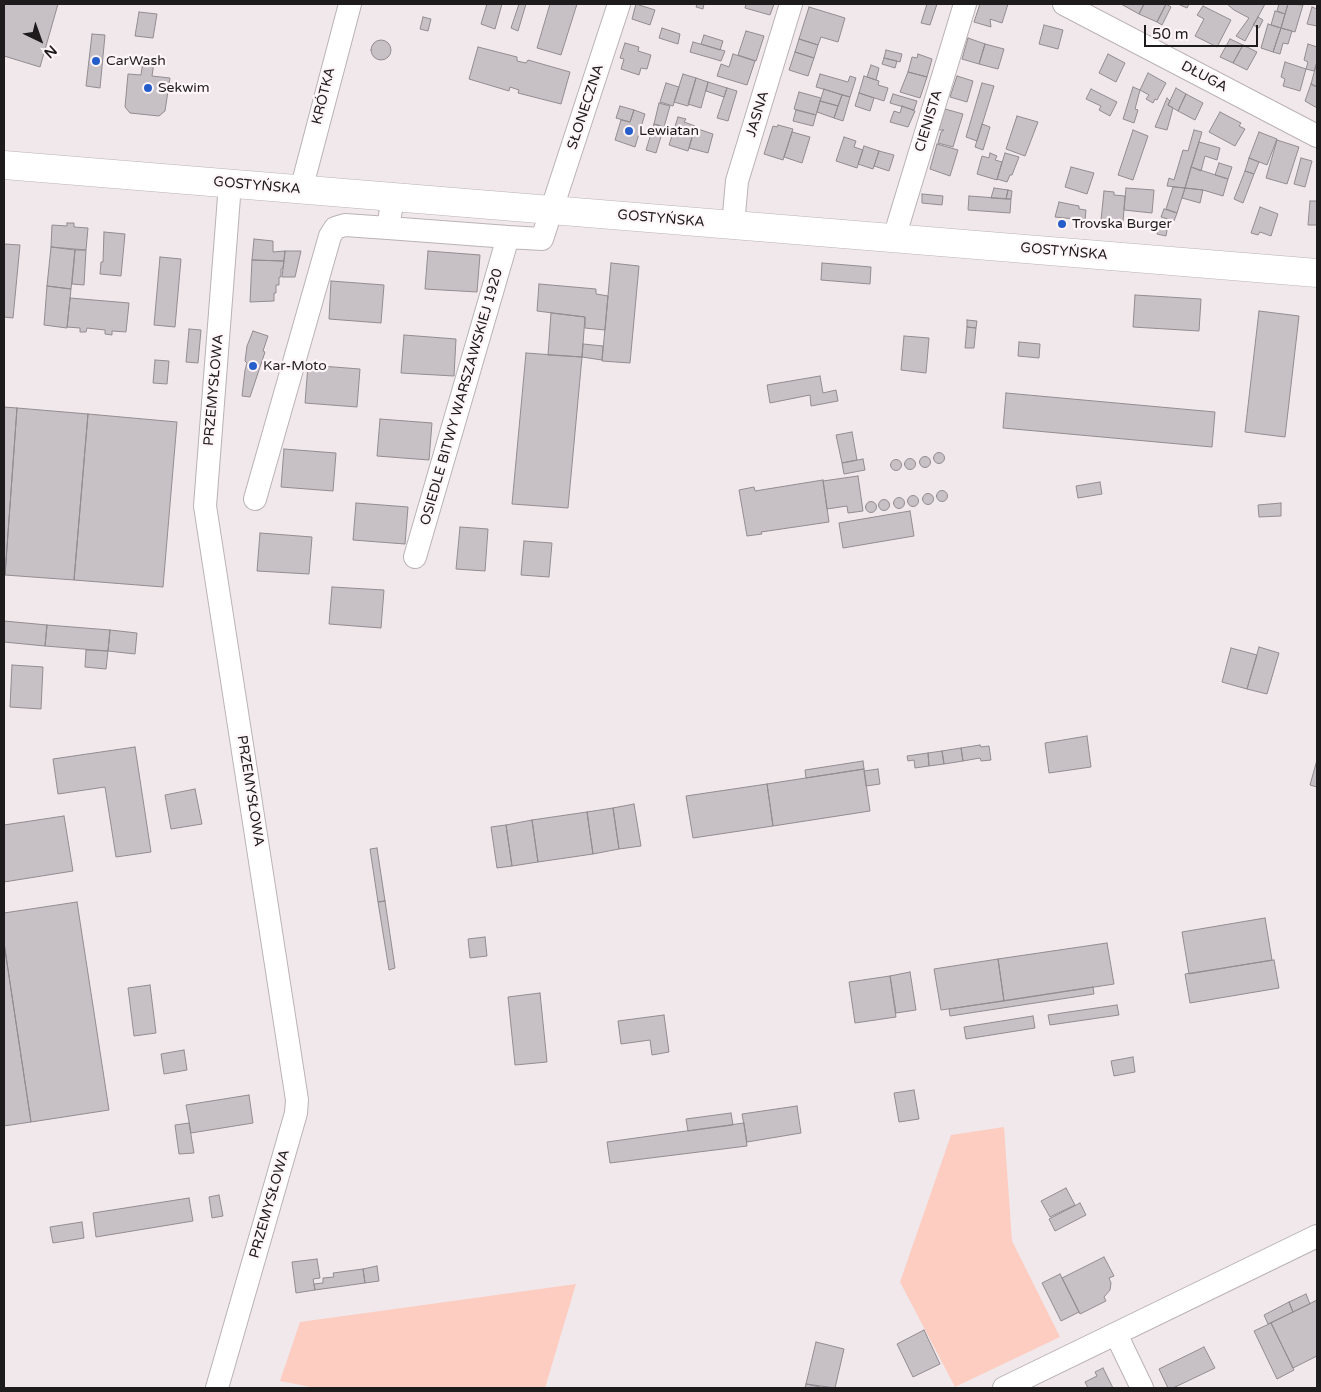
<!DOCTYPE html>
<html>
<head>
<meta charset="utf-8">
<style>
	body { margin:0 }
	#map { position:relative; width:1321px; height:1392px; overflow:hidden; background:#f0e8eb; font-family:"Varela Round",sans-serif }
	canvas { display:block }
	.frame { position:absolute; inset:0; border:5px solid #1e1b1c; pointer-events:none }
	.north { position:absolute; left:15px; top:15px; width:50px; height:50px; -webkit-text-stroke:4px #fef5f8; paint-order:stroke; rotate:138deg; font-size:14px; font-weight:700; line-height:20px; text-align:center; color:#1e1b1c }
	.north::after { content:''; display:block; margin:auto; width:18px; height:22px; background:#1e1b1c; clip-path:polygon(50% 0,100% 100%,50% 72%,0 100%) }
	.scale { position:absolute; left:1144px; top:25px; width:114px; height:22px; box-sizing:border-box; border:2px solid #1e1b1c; border-top:0; padding-left:6px; font-size:15px; line-height:18px; white-space:nowrap; color:#1e1b1c; -webkit-text-stroke:4px #fef5f8; paint-order:stroke }
</style>
</head>
<body>
<div id="map">
<canvas width="1321" height="1392"></canvas>
<div class="frame"></div>
<div class="north">N</div>
<div class="scale">50 m</div>
</div>
<script>
const ctx = document.querySelector('canvas').getContext('2d');
ctx.lineJoin = 'round';
function fill(path, color) { ctx.fillStyle = color; ctx.fill(path, 'evenodd'); }
const shape = rows => new Path2D(rows.map(r => 'M' + r).join(''));
function stroke(path, color, width, dash) { ctx.strokeStyle = color; ctx.lineWidth = width; ctx.lineCap = dash ? 'butt' : 'round'; ctx.setLineDash(dash || []); ctx.stroke(path); }
function label(font, color, halo, rows, align = 'center') {
  ctx.font = font + ' "Varela Round",sans-serif'; ctx.lineWidth = 4.5; ctx.setLineDash([]); ctx.textBaseline = 'middle'; ctx.strokeStyle = halo; ctx.fillStyle = color; for (const [text, x, y, turn = 0] of rows) {
    ctx.save(); ctx.translate(x, y); ctx.rotate((+turn || 0) * Math.PI / 180); ctx.textAlign = isNaN(turn) ? turn : align; if (halo) ctx.strokeText(text, 0, 0); ctx.fillText(text, 0, 0); ctx.restore();
  }
}
fill(shape([
	[1004,1127,1012,1241,1060,1337,955,1387,900,1282,951,1135],
	[576,1284,545,1388,315,1388,280,1381,300,1322]
]), '#fdcdc2');
const building = shape([
	[4,4,58,4,40,67,4,56,4,4],
	[487,4,502,4,495,29,481,24,487,4],
	[519,4,526,4,518,31,511,28,519,4],
	[550,4,577,4,561,55,537,48,550,4],
	[636,4,655,10,650,25,632,19,636,4],
	[697,4,704,4,703,9,696,7,697,4],
	[746,4,774,4,770,15,745,8,746,4],
	[927,4,937,4,930,25,921,23,927,4],
	[980,4,1008,4,1002,23,990,19,991,27,974,22,980,4],
	[1121,4,1144,4,1139,14,1121,4],
	[1144,4,1166,4,1157,22,1139,14,1144,4],
	[1166,4,1171,7,1162,25,1157,22,1166,4],
	[1178,4,1189,4,1187,8,1178,4],
	[1227,4,1265,4,1245,41,1236,36,1249,18,1234,10,1227,4],
	[1279,4,1288,4,1285,14,1277,11,1279,4],
	[1288,4,1303,5,1295,32,1281,28,1288,4],
	[1203,6,1231,20,1217,47,1195,36,1204,19,1197,15,1203,6],
	[809,7,845,18,838,42,821,37,818,45,799,39,809,7],
	[1312,7,1317,9,1317,26,1307,24,1312,7],
	[1275,11,1285,14,1281,28,1271,25,1275,11],
	[139,12,157,14,153,38,135,36,139,12],
	[423,17,431,19,428,31,420,29,423,17],
	[1258,17,1263,20,1259,28,1253,25,1258,17],
	[1268,24,1281,28,1273,52,1261,48,1268,24],
	[1044,25,1063,30,1058,49,1039,44,1044,25],
	[662,28,680,34,678,44,659,38,662,28],
	[1281,28,1292,31,1288,44,1283,43,1280,54,1273,52,1281,28],
	[746,31,764,36,756,61,738,55,746,31],
	[92,34,105,35,100,88,86,86,92,34],
	[704,35,723,41,720,50,701,44,704,35],
	[968,38,985,44,979,64,962,59,968,38],
	[799,39,818,45,814,58,795,52,799,39],
	[1230,39,1243,45,1233,63,1220,57,1230,39],
	'371 50a10 10 0 1 1 20 0a10 10 0 1 1-20 0Z',
	[693,42,725,51,721,61,690,52,693,42],
	[625,43,639,47,638,51,651,55,647,69,641,68,639,75,621,69,624,59,620,58,625,43],
	[985,44,1004,49,998,69,979,64,985,44],
	[1308,44,1317,47,1317,62,1314,71,1306,69,1308,62,1304,60,1308,44],
	[1243,45,1257,52,1247,70,1233,63,1243,45],
	[478,47,517,57,517,61,526,63,528,60,570,72,561,104,518,93,519,90,510,87,509,91,469,79,478,47],
	[886,50,902,54,900,62,884,58,886,50],
	[795,52,814,58,808,76,789,70,795,52],
	[733,54,755,61,747,85,717,76,721,64,729,67,733,54],
	[918,54,932,59,927,77,908,72,912,57,917,58,918,54],
	[1108,54,1125,63,1116,82,1099,73,1108,54],
	[884,58,897,61,895,68,882,64,884,58],
	[143,61,154,62,152,76,170,78,165,111,159,116,130,113,125,107,128,74,141,75,143,61],
	[1285,62,1306,69,1300,91,1283,86,1285,79,1281,77,1285,62],
	[1317,62,1317,87,1311,84,1317,62],
	[871,65,879,68,876,80,867,77,871,65],
	[908,72,927,77,920,98,900,92,908,72],
	[1148,73,1166,83,1157,100,1155,99,1153,103,1146,99,1149,95,1140,90,1148,73],
	[683,74,696,78,688,106,674,102,683,74],
	[820,74,848,82,850,76,856,78,850,97,816,87,820,74],
	[864,76,879,81,878,85,888,88,884,101,859,93,864,76],
	[957,76,973,81,967,102,950,97,957,76],
	[696,78,708,82,701,108,688,104,696,78],
	[708,82,727,88,724,97,706,91,708,82],
	[666,83,679,87,673,106,660,102,666,83],
	[982,83,994,86,977,141,966,137,982,83],
	[1311,84,1317,87,1317,108,1305,101,1311,84],
	[1133,87,1140,90,1135,109,1138,110,1134,123,1123,119,1133,87],
	[727,88,737,91,728,121,717,118,727,88],
	[1176,88,1186,94,1178,111,1168,105,1176,88],
	[824,89,842,95,838,106,820,101,824,89],
	[1091,89,1117,102,1110,116,1099,110,1101,106,1086,99,1091,89],
	[799,92,821,98,816,115,794,109,799,92],
	[859,93,874,98,870,111,855,106,859,93],
	[893,94,917,101,914,110,890,103,893,94],
	[1186,94,1203,103,1195,120,1178,111,1186,94],
	[842,95,850,97,843,121,834,118,842,95],
	[1167,98,1170,101,1168,105,1173,108,1167,130,1155,127,1167,98],
	[820,101,838,106,834,118,817,112,820,101],
	[659,103,670,106,664,127,654,124,659,103],
	[620,106,634,110,630,122,616,118,620,106],
	[902,106,915,111,908,127,890,122,894,111,900,113,902,106],
	[945,109,963,114,953,147,938,143,941,132,944,130,939,130,945,109],
	[634,110,645,114,635,147,615,140,621,120,630,122,634,110],
	[796,110,816,115,813,126,793,121,796,110],
	[1220,112,1241,123,1239,126,1245,129,1235,146,1209,132,1220,112],
	[1017,116,1038,122,1025,156,1006,149,1017,116],
	[678,117,686,119,684,122,695,126,688,151,669,145,678,117],
	[654,124,664,127,656,153,646,150,654,124],
	[982,124,990,127,983,150,975,147,982,124],
	[778,125,793,129,783,160,764,154,773,126,777,127,778,125],
	[695,128,713,134,708,153,689,148,695,128],
	[1133,130,1148,136,1133,180,1118,175,1133,130],
	[1194,130,1202,132,1185,188,1167,186,1169,178,1174,180,1183,150,1188,151,1194,130],
	[792,132,810,137,802,163,784,157,792,132],
	[1259,132,1277,139,1267,165,1249,158,1259,132],
	[844,137,856,141,854,147,863,150,857,168,836,161,844,137],
	[1277,140,1299,147,1287,184,1266,178,1277,140],
	[1199,142,1220,148,1217,160,1205,156,1201,171,1191,167,1199,142],
	[937,144,958,150,950,176,930,169,937,144],
	[864,146,879,151,873,169,858,164,864,146],
	[879,151,894,155,889,171,874,166,879,151],
	[990,153,997,156,995,160,1002,162,997,180,977,174,982,156,989,158,990,153],
	[1005,153,1019,157,1012,175,1010,175,1007,182,997,179,1005,153],
	[1249,158,1259,162,1254,174,1245,171,1249,158],
	[1301,158,1312,161,1305,187,1294,184,1301,158],
	[1219,163,1232,167,1228,179,1215,175,1219,163],
	[1071,167,1094,173,1087,194,1065,187,1071,167],
	[1191,167,1228,179,1223,196,1203,190,1185,188,1191,167],
	[1245,171,1254,174,1243,203,1234,199,1245,171],
	[1173,187,1185,188,1177,213,1166,209,1173,187],
	[994,188,1008,190,1006,199,991,198,994,188],
	[1126,188,1154,190,1152,213,1124,210,1126,188],
	[1185,188,1203,190,1200,203,1182,198,1185,188],
	[1008,190,1012,191,1011,199,1006,199,1008,190],
	[1104,191,1114,192,1114,195,1125,196,1123,222,1101,220,1104,191],
	[922,194,943,196,942,205,922,203,922,194],
	[969,196,1011,199,1010,213,968,210,969,196],
	[1310,201,1317,201,1317,225,1308,225,1310,201],
	[1059,202,1079,206,1079,209,1086,210,1085,220,1055,217,1059,202],
	[1260,207,1278,214,1271,236,1260,232,1258,235,1251,233,1260,207],
	[1164,209,1177,213,1174,221,1161,217,1164,209],
	[67,223,74,223,74,227,88,228,86,250,51,247,52,225,67,226,67,223],
	[1159,223,1168,225,1166,236,1157,234,1159,223],
	[104,232,125,234,121,276,100,274,101,262,103,262,104,232],
	[254,239,273,241,273,252,285,251,284,261,252,260,254,239],
	[4,244,20,245,13,318,4,317,4,244],
	[51,247,75,250,71,289,47,286,51,247],
	[75,250,86,250,84,285,72,284,75,250],
	[285,251,301,251,295,277,282,277,285,251],
	[428,251,480,255,477,292,425,289,428,251],
	[160,257,181,259,175,327,154,325,160,257],
	[252,260,284,261,283,268,281,269,281,277,279,277,279,285,276,285,276,293,274,293,274,301,250,302,252,260],
	[611,263,639,266,630,363,602,361,611,263],
	[822,263,871,267,870,284,821,280,822,263],
	[331,281,384,285,381,323,329,319,331,281],
	[539,284,596,289,596,294,608,296,605,330,585,328,585,317,537,311,539,284],
	[47,286,71,289,67,328,44,325,47,286],
	[1135,295,1201,299,1199,331,1133,327,1135,295],
	[70,298,129,303,126,332,112,331,112,335,105,334,105,330,87,328,86,332,80,332,80,328,67,327,70,298],
	[1259,311,1299,316,1285,437,1245,432,1259,311],
	[551,313,585,317,582,357,548,355,551,313],
	[967,320,977,321,976,328,967,327,967,320],
	[967,327,976,328,974,348,965,348,967,327],
	[189,329,201,330,198,363,186,362,189,329],
	[253,331,268,336,263,351,265,352,250,397,242,396,245,370,247,363,245,361,247,346,253,331],
	[404,335,456,339,454,376,401,373,404,335],
	[904,336,929,338,926,373,901,370,904,336],
	[1019,342,1040,344,1039,358,1018,356,1019,342],
	[583,344,603,346,602,360,582,357,583,344],
	[526,353,582,357,568,508,512,504,526,353],
	[155,360,169,361,167,384,153,383,155,360],
	[308,365,360,369,357,407,305,403,308,365],
	[820,376,823,393,836,390,838,401,811,406,810,395,770,403,767,385,820,376],
	[1006,393,1215,412,1212,447,1003,428,1006,393],
	[4,407,17,408,5,575,4,575,4,407],
	[17,408,88,414,74,580,5,575,17,408],
	[88,414,177,422,163,587,74,580,88,414],
	[380,419,432,423,429,460,377,456,380,419],
	[852,432,857,460,842,463,836,435,852,432],
	[284,449,336,453,333,491,281,487,284,449],
	'933.5 458a5.5 5.5 0 1 1 11 0a5.5 5.5 0 1 1-11 0Z',
	'919.5 462a5.5 5.5 0 1 1 11 0a5.5 5.5 0 1 1-11 0Z',
	'904.5 464a5.5 5.5 0 1 1 11 0a5.5 5.5 0 1 1-11 0Z',
	[863,459,865,470,844,474,842,463,863,459],
	'890.5 465a5.5 5.5 0 1 1 11 0a5.5 5.5 0 1 1-11 0Z',
	[858,476,863,511,848,513,847,506,827,509,823,481,858,476],
	[823,480,829,522,761,532,762,534,747,536,739,490,754,487,755,491,823,480],
	[1100,482,1102,494,1078,498,1076,486,1100,482],
	'936.5 496a5.5 5.5 0 1 1 11 0a5.5 5.5 0 1 1-11 0Z',
	'922.5 499a5.5 5.5 0 1 1 11 0a5.5 5.5 0 1 1-11 0Z',
	'907.5 501a5.5 5.5 0 1 1 11 0a5.5 5.5 0 1 1-11 0Z',
	'893.5 503a5.5 5.5 0 1 1 11 0a5.5 5.5 0 1 1-11 0Z',
	'878.5 505a5.5 5.5 0 1 1 11 0a5.5 5.5 0 1 1-11 0Z',
	'865.5 507a5.5 5.5 0 1 1 11 0a5.5 5.5 0 1 1-11 0Z',
	[356,503,408,507,405,544,353,540,356,503],
	[1281,503,1281,516,1259,517,1258,505,1281,503],
	[910,511,914,536,843,548,839,523,910,511],
	[460,527,488,529,485,571,456,569,460,527],
	[260,533,312,537,309,574,257,571,260,533],
	[524,541,552,543,549,577,521,575,524,541],
	[332,587,384,590,381,628,329,624,332,587],
	[4,621,47,625,45,646,4,642,4,621],
	[47,625,110,630,108,651,45,646,47,625],
	[110,630,137,633,135,654,108,651,110,630],
	[1259,647,1279,653,1267,694,1247,689,1259,647],
	[1231,648,1257,655,1247,689,1222,682,1231,648],
	[86,650,108,651,106,669,85,667,86,650],
	[12,665,43,667,41,709,10,707,12,665],
	[1087,736,1091,767,1049,773,1045,743,1087,736],
	[980,745,981,747,989,746,991,760,981,761,980,758,963,761,961,748,980,745],
	[135,747,151,852,116,857,105,787,58,794,53,759,135,747],
	[961,748,963,761,944,764,942,751,961,748],
	[942,751,944,764,929,766,928,753,942,751],
	[928,753,929,766,915,768,914,760,908,761,907,756,928,753],
	[1317,760,1317,787,1310,785,1317,760],
	[863,761,864,769,806,778,805,770,863,761],
	[864,769,870,811,773,826,767,784,864,769],
	[878,769,880,784,866,786,864,771,878,769],
	[767,784,773,826,693,838,686,796,767,784],
	[195,789,202,824,171,829,165,795,195,789],
	[634,804,641,846,619,849,613,808,634,804],
	[613,808,619,849,593,854,587,812,613,808],
	[587,812,593,854,538,862,532,820,587,812],
	[64,816,73,871,4,882,4,825,64,816],
	[532,820,538,862,512,866,506,825,532,820],
	[506,825,512,866,497,868,491,827,506,825],
	[377,848,385,901,378,902,370,849,377,848],
	[385,901,395,968,389,970,378,902,385,901],
	[77,902,109,1110,31,1122,4,943,4,913,77,902],
	[1265,918,1272,960,1189,974,1182,932,1265,918],
	[485,937,487,956,470,958,468,939,485,937],
	[4,943,31,1122,4,1126,4,943],
	[1107,943,1114,984,1004,1001,998,959,1107,943],
	[998,959,1004,1001,941,1010,934,969,998,959],
	[1274,960,1279,988,1190,1003,1185,974,1274,960],
	[910,972,916,1010,896,1013,890,976,910,972],
	[890,976,896,1017,855,1023,849,982,890,976],
	[150,985,156,1033,134,1036,128,988,150,985],
	[1093,987,1094,994,950,1016,949,1009,1093,987],
	[540,993,547,1062,515,1065,508,997,540,993],
	[1117,1005,1119,1015,1050,1025,1048,1015,1117,1005],
	[664,1015,669,1052,652,1055,650,1040,621,1044,618,1021,664,1015],
	[1033,1016,1035,1028,966,1039,964,1027,1033,1016],
	[184,1050,187,1070,164,1074,161,1054,184,1050],
	[1133,1057,1135,1072,1114,1076,1111,1061,1133,1057],
	[914,1090,919,1119,899,1122,894,1093,914,1090],
	[249,1095,253,1123,191,1133,186,1105,249,1095],
	[797,1106,801,1133,747,1142,742,1114,797,1106],
	[731,1113,733,1125,688,1131,686,1119,731,1113],
	[189,1123,194,1153,179,1154,175,1125,189,1123],
	[744,1123,747,1146,610,1163,607,1142,744,1123],
	[1066,1188,1075,1205,1050,1217,1041,1201,1066,1188],
	[219,1195,223,1216,212,1218,209,1197,219,1195],
	[189,1198,193,1221,96,1237,93,1213,189,1198],
	[1080,1203,1086,1215,1055,1231,1049,1219,1080,1203],
	[82,1222,84,1238,53,1243,50,1227,82,1222],
	[1104,1257,1114,1276,1109,1278,1111,1283,1110,1290,1104,1297,1106,1301,1080,1314,1062,1278,1104,1257],
	[317,1259,320,1278,313,1279,315,1290,296,1293,292,1262,317,1259],
	[377,1266,379,1281,365,1283,363,1269,377,1266],
	[363,1269,365,1283,315,1290,314,1284,323,1283,323,1278,334,1277,333,1273,363,1269],
	[1060,1274,1079,1312,1061,1321,1042,1283,1060,1274],
	[1306,1294,1310,1304,1293,1312,1289,1302,1306,1294],
	[1317,1300,1317,1356,1293,1368,1271,1323,1317,1300],
	[1289,1302,1293,1312,1268,1324,1264,1315,1289,1302],
	[1271,1323,1294,1370,1277,1379,1254,1331,1271,1323],
	[924,1330,940,1364,913,1377,897,1344,924,1330],
	[816,1342,844,1349,835,1388,806,1384,816,1342],
	[1204,1347,1215,1368,1173,1388,1168,1388,1159,1369,1204,1347],
	[1103,1368,1113,1388,1088,1388,1085,1382,1097,1376,1095,1372,1103,1368],
	[806,1384,825,1388,805,1388,806,1384]
]);
fill(building, '#c7c0c5');
stroke(building, '#928c90', 1);
const minor = shape([
	[1064,4,1317,136],
	[301,190,350,4],
	[733,225,737,181,791,4],
	[388,228,508,237],
	[894,238,965,4],
	[255,499,330,236,335,228,345,225,388,228,393,197],
	[415,557,508,237,542,239,619,4],
	[1116,1334,1142,1388],
	[217,1388,296,1113,297,1100,205,506,230,184],
	[1004,1388,1317,1236]
]);
const major = shape([
	[4,165,1317,273]
]);
stroke(minor, '#bab2b5', 24);
stroke(major, '#bab2b5', 29);
stroke(minor, '#fff', 22);
stroke(major, '#fff', 28);
for (const [x, y, r, color] of [
	[96,61,5,"#255ecb"],
	[148,88,5,"#255ecb"],
	[629,131,5,"#255ecb"],
	[1062,224,5,"#255ecb"],
	[253,366,5,"#255ecb"]
]) { const dot = new Path2D(); dot.arc(x, y, r, 0, 2 * Math.PI); ctx.fillStyle = color; ctx.fill(dot); stroke(dot, '#fef5f8', 2); }
label('14px', '#1e1b1c', '#fef5f8', [
	["CarWash",106,61],
	["Sekwim",158,88],
	["Lewiatan",639,131],
	["Trovska Burger",1072,224],
	["Kar-Moto",263,366]
], 'left');
label('14px', '#1e1b1c', '#fef5f8', [
	["DŁUGA",1204,77,28],
	["KRÓTKA",324,96,-76],
	["SŁONECZNA",586,107,-72],
	["JASNA",758,114,-73],
	["CIENISTA",929,121,-73],
	["GOSTYŃSKA",257,186,5],
	["GOSTYŃSKA",661,219,5],
	["GOSTYŃSKA",1064,252,5],
	["PRZEMYSŁOWA",214,390,-85],
	["OSIEDLE BITWY WARSZAWSKIEJ 1920",462,397,-74],
	["PRZEMYSŁOWA",250,791,81],
	["PRZEMYSŁOWA",270,1204,-74]
]);
</script>
</body>
</html>
